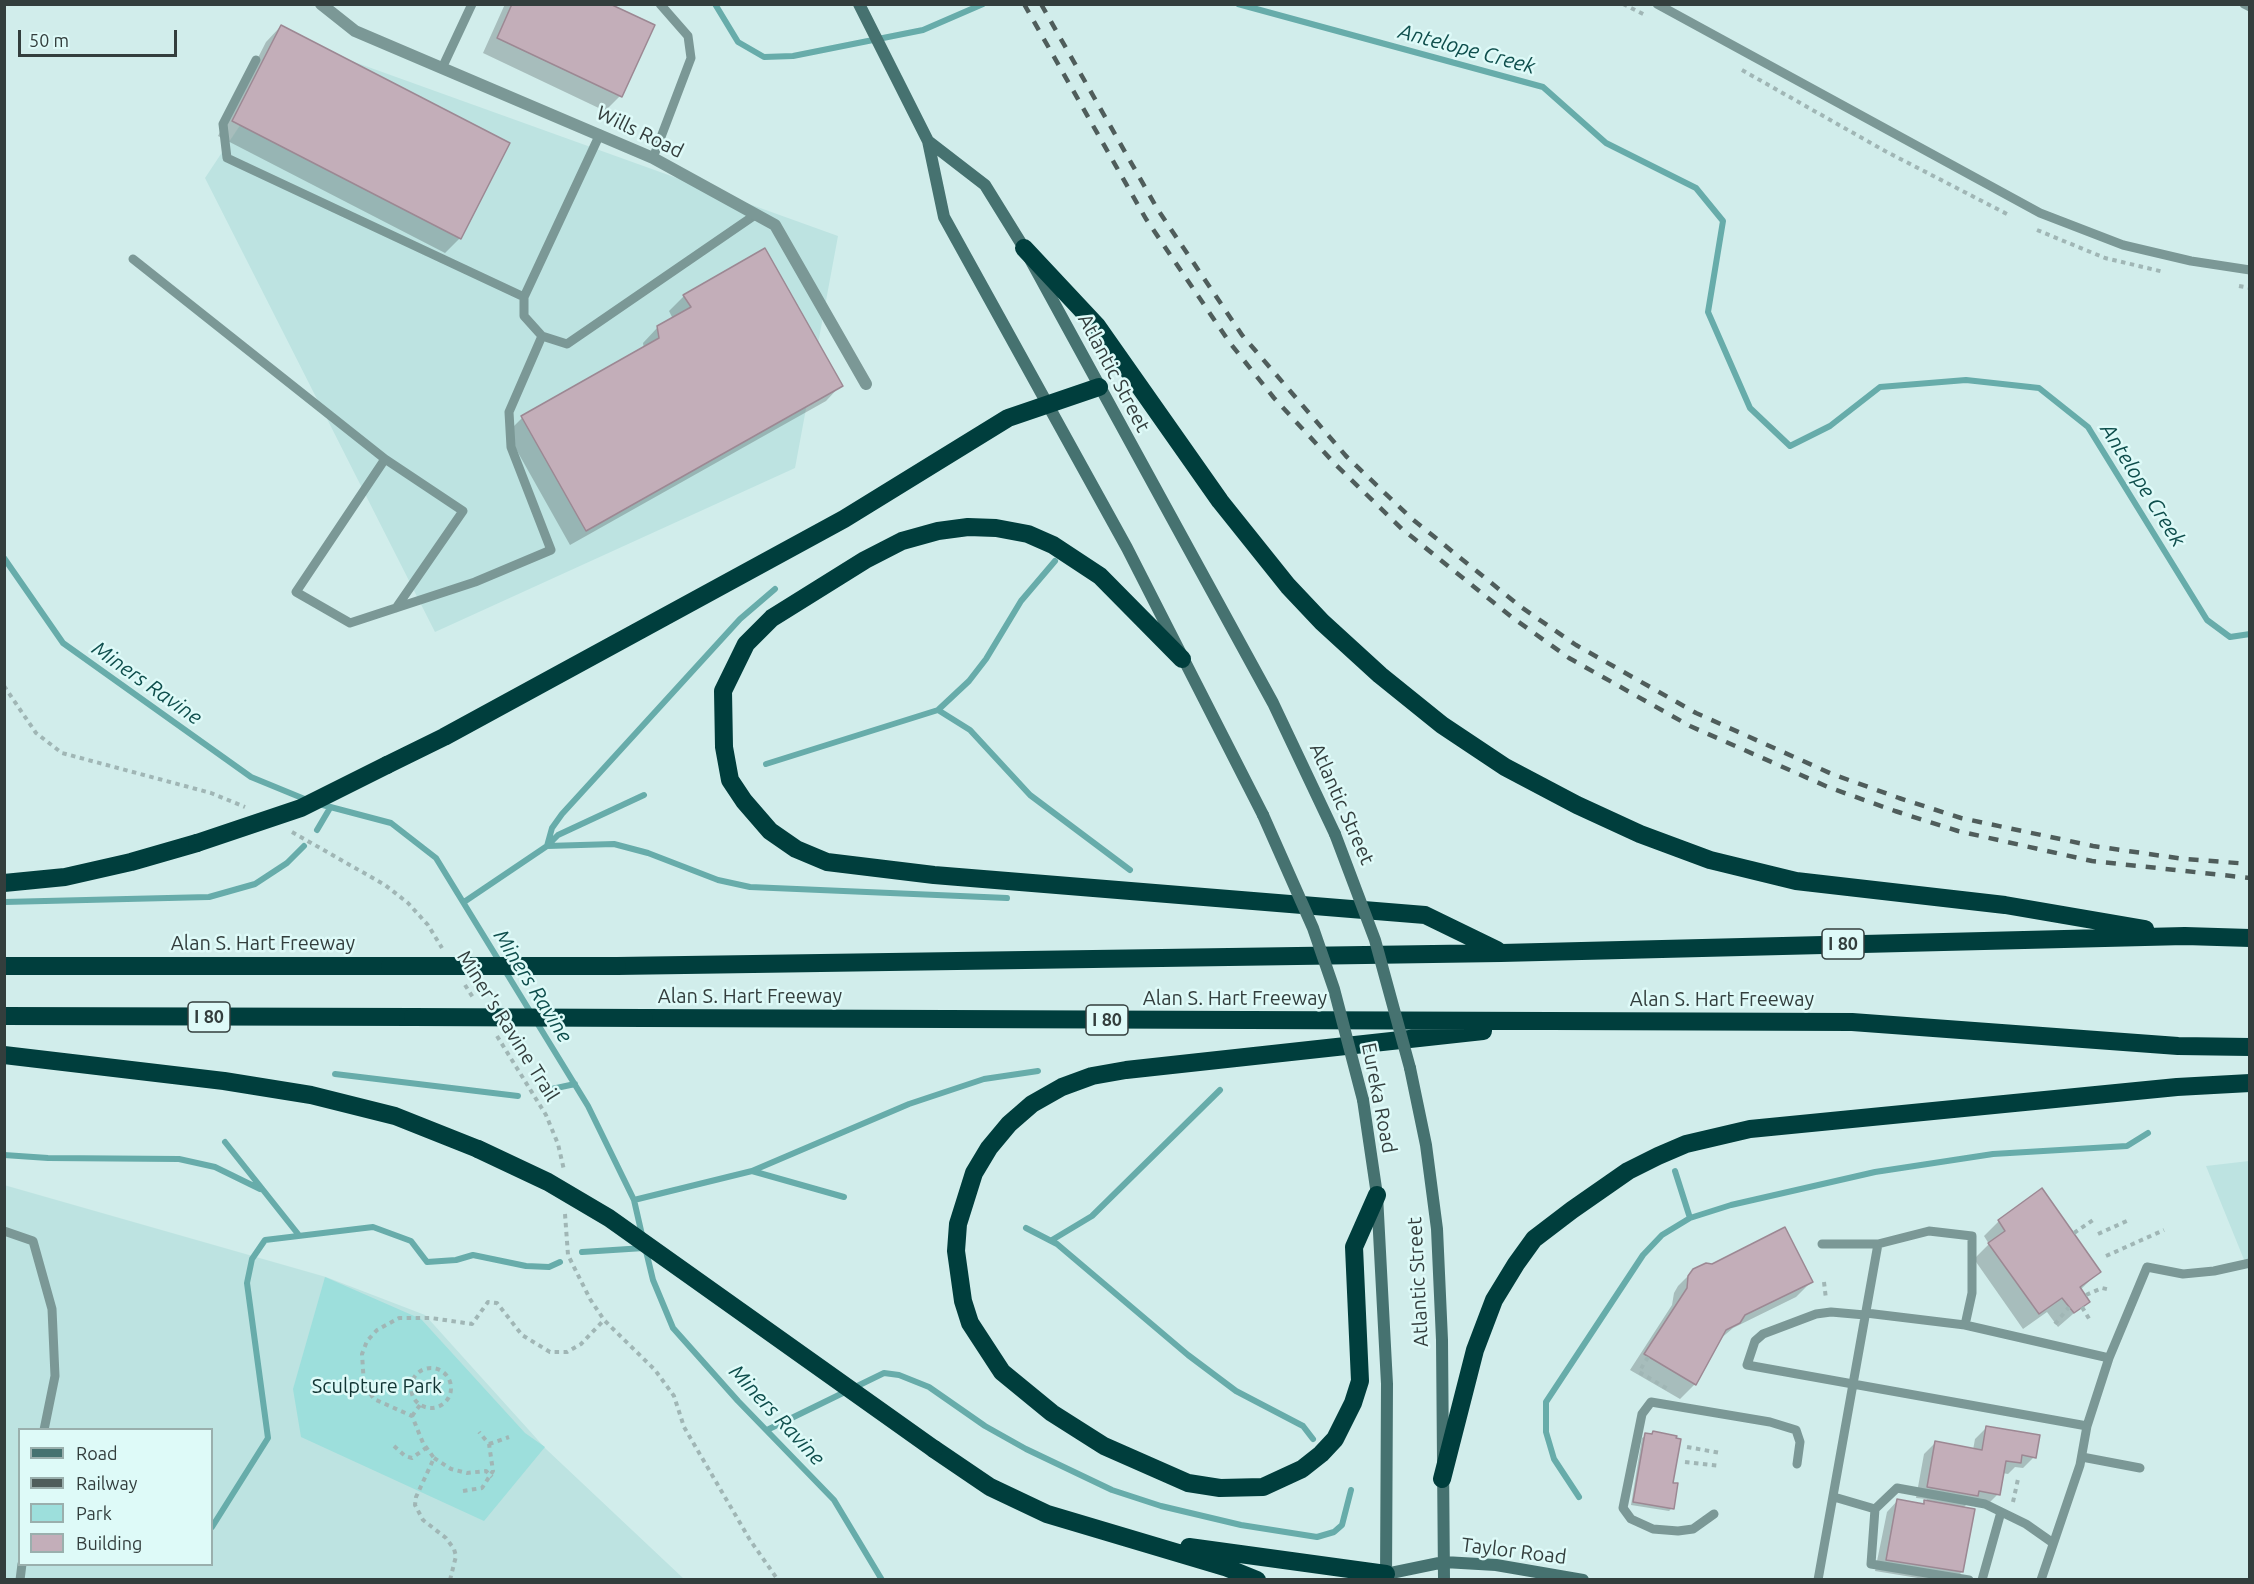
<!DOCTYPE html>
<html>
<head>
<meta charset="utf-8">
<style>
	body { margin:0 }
	#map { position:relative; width:2254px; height:1584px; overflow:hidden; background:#d1edeb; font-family:Ubuntu,sans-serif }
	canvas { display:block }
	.frame { position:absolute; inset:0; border:6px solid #333e3d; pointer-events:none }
	.legend { position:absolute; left:18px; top:1428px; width:195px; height:138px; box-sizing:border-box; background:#defaf8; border:2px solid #9aafad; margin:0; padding:8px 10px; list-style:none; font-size:18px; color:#333e3d }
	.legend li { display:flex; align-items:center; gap:12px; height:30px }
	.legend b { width:30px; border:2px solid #9aafad }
	.scale { position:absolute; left:18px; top:30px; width:159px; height:27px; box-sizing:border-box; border:3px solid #333e3d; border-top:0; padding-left:8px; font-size:18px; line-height:21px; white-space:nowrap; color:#333e3d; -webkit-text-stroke:4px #defaf8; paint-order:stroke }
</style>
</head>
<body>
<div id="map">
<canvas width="2254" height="1584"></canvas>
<div class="frame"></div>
<ul class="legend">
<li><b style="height:8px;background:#467270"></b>Road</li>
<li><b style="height:8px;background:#4f5d5b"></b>Railway</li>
<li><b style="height:16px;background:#9ddfdc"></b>Park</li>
<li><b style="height:16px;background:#c3aeb9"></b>Building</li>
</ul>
<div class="scale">50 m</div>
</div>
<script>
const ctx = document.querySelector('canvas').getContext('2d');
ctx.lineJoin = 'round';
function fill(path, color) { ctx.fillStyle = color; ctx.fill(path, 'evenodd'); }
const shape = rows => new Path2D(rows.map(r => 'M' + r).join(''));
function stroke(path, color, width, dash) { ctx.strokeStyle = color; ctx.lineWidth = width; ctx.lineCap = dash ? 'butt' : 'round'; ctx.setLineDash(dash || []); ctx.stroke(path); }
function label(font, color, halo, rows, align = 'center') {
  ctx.font = font + ' Ubuntu,sans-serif'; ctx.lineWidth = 5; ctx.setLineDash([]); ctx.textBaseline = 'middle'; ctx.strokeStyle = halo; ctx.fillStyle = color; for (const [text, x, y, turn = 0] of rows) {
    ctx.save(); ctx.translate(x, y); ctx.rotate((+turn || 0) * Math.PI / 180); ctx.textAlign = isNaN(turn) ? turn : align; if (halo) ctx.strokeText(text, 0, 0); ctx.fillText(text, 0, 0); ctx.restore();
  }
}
fill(shape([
	[296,41,838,236,795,468,435,632,205,178],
	[2249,1161,2249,1272,2206,1166],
	[4,1185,326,1277,425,1315,546,1449,684,1579,5,1579],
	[20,1430,212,1430,212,1564,20,1564]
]), '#bde3e1');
fill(shape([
	[325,1277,421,1319,525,1433,545,1447,484,1521,301,1437,293,1389]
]), '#9ddfdc');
fill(shape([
	[505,4,607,4,620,96,605,111,483,53],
	[281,26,460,238,445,253,218,136,266,42],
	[684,296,841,385,826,401,570,545,507,433,522,418,644,349,643,343,658,327,673,319,669,311],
	[1999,1221,2099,1272,2080,1290,2088,1301,2058,1327,2047,1312,2023,1329,1974,1259,1989,1244,1984,1236],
	[1694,1270,1811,1282,1796,1297,1733,1328,1719,1340,1695,1384,1680,1399,1630,1370,1672,1305,1674,1293,1678,1286],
	[1987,1427,2034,1457,2023,1468,2015,1467,2008,1474,2002,1473,1998,1494,1987,1505,1969,1502,1963,1508,1962,1572,1954,1580,1930,1580,1875,1571,1887,1512,1898,1500,1921,1505,1927,1499,1916,1498,1924,1454,1935,1443,1973,1450,1975,1439],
	[1646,1435,1672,1484,1672,1508,1669,1511,1631,1505,1642,1438]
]), '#0003');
stroke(shape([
	[715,4,738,42,764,57,793,56,923,30,983,4],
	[1238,4,1543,87,1606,143,1696,188,1723,221,1708,312,1750,408,1790,446,1830,426,1880,387,1966,380,2039,388,2088,427,2207,620,2230,637,2250,634],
	[4,558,63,643,251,777,307,800],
	[775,589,740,619,562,814,552,828,547,846,614,844,648,853,718,880,750,887,1007,898],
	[938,710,969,681,986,659,1021,601,1055,561],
	[766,764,938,710,970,730,1030,795,1130,870],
	[319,804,391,823,436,858,588,1106,634,1200,642,1235],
	[317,830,330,808],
	[4,902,209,897,255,884,287,863,304,846],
	[464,902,547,846,558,835,644,795],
	[335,1074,518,1096],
	[547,1090,575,1084],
	[225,1142,298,1234],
	[4,1155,48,1158,179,1159,215,1167,260,1189],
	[752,1171,909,1104,984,1079,1038,1071],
	[1675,1171,1690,1218],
	[634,1200,752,1171,844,1197],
	[1026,1228,1057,1244,1188,1355,1236,1391,1303,1426,1313,1439],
	[1052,1240,1092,1216,1220,1090],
	[646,1251,653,1280,673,1328,738,1401,834,1500,882,1580],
	[582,1252,644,1248],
	[767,1430,884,1373,899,1375,929,1387,985,1426,1026,1449,1112,1490,1161,1506,1241,1525,1317,1537,1334,1532,1342,1525,1351,1490],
	[1579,1497,1554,1459,1546,1432,1546,1402,1643,1255,1662,1235,1690,1218,1731,1205,1875,1172,1993,1154,2127,1146,2148,1133],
	[212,1527,268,1438,247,1283,252,1259,265,1240,373,1227,411,1241,427,1262,456,1260,473,1255,526,1266,549,1267,560,1262]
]), '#67acaa', 6);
const building = shape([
	[512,4,610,4,655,25,622,97,497,38,512,4],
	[281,25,510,143,461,239,232,121,281,25],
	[765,248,843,386,586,531,521,416,659,338,657,326,691,307,683,295,765,248],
	[2042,1188,2101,1272,2080,1287,2090,1302,2074,1313,2062,1298,2039,1314,1988,1243,2005,1231,1998,1220,2042,1188],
	[1785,1227,1813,1282,1745,1315,1740,1323,1726,1330,1696,1385,1644,1354,1687,1288,1688,1276,1693,1269,1706,1263,1712,1264,1785,1227],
	[1986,1426,2040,1435,2036,1458,2022,1455,2021,1463,2006,1461,2000,1495,1979,1491,1978,1496,1927,1487,1935,1441,1982,1450,1986,1426],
	[1653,1431,1677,1436,1676,1438,1681,1439,1673,1483,1678,1483,1674,1509,1633,1502,1645,1433,1652,1434,1653,1431],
	[1897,1499,1924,1504,1924,1500,1975,1509,1963,1572,1886,1560,1897,1499]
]);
fill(building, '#c3aeb9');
stroke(building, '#9c8893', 1.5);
stroke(shape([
	[1623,4,1647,16],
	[1742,70,1885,151,2007,214],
	[2037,230,2105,258,2164,272],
	[2239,286,2250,288],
	[4,686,36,733,62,753,211,793,245,807],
	[292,832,385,885,408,903,428,925,442,948],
	[465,985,474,999],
	[497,1036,546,1115,558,1144,564,1170],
	[565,1214,568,1255,590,1299,604,1320,655,1370,674,1396,684,1427,750,1540,778,1580],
	[2074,1233,2093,1220],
	[2098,1234,2129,1220],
	[2106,1256,2164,1230],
	[1824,1282,1826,1299],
	[2086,1295,2102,1288,2111,1290],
	[2082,1307,2091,1322],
	[2055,1324,2069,1307],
	[1648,1357,1639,1372,1668,1389],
	'411 1388a20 20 0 1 1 40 0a20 20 0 1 1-40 0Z',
	[412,1416,420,1405],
	[489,1444,509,1437],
	[394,1446,405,1456,412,1458,426,1448],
	[1687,1447,1721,1453],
	[434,1458,451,1469,467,1473,486,1471,492,1477],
	[1685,1462,1720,1466],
	[463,1491,482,1488,493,1471,489,1444,479,1432],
	[2013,1502,2018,1479],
	[450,1580,456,1556,454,1549,446,1538,423,1520,415,1505,416,1497,434,1458,423,1443,412,1416,374,1399,364,1385,362,1354,367,1341,377,1330,399,1318,431,1318,472,1324,488,1302,497,1303,522,1335,550,1352,567,1352,581,1344,604,1320]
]), '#a0b6b5', 4, [4.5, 4.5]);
stroke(shape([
	[1657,4,2040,213,2123,245,2191,261,2250,270],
	[2244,4,2250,7],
	[256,60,223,124,227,158,524,297],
	[443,66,472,4],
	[600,134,524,297,524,316,542,336,567,344,755,215],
	[653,158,691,58,688,36,660,4],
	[133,259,385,459],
	[396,608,463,511,385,459,296,592,350,623,475,582,551,550,511,447,509,412,542,336],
	[4,1231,33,1241,52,1309,55,1376,44,1430],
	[1822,1244,1878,1244,1929,1231,1972,1236,1972,1293,1965,1325],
	[1866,1313,1965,1325,2109,1358],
	[1865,1315,1831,1312,1816,1314,1763,1334,1755,1341,1747,1365,2087,1426],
	[2082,1457,2140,1468],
	[1834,1497,1875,1509,1871,1564,1969,1580],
	[1875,1509,1897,1488,1985,1504,2026,1524,2053,1543],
	[1714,1514,1693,1529,1678,1531,1653,1529,1631,1519,1623,1508,1642,1414,1651,1402,1770,1422,1796,1430,1800,1442,1797,1464],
	[20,1580,22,1564],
	[1818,1580,1878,1244],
	[1982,1580,2001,1512],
	[2041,1580,2080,1465,2087,1426,2109,1358,2147,1267,2183,1274,2214,1271,2250,1263]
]), '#7b9896', 9);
stroke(shape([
	[321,4,355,31,653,158,775,225,866,384]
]), '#7b9896', 12);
stroke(shape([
	[859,4,928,141,944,217,1127,548,1263,815],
	[928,141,985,185,1024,248,1273,703,1335,834],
	[1410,1068,1426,1145,1437,1229,1442,1340,1444,1580],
	[1363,1100,1377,1195,1387,1384,1386,1580],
	[1386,1574,1444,1562,1496,1565,1583,1580]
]), '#467270', 12);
stroke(shape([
	[1024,248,1097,326,1220,501,1288,586,1322,622,1380,675,1442,725,1505,767,1577,805,1640,834,1710,860,1796,881,2005,905,2145,929],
	[1182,659,1100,576,1053,545,1028,534,996,528,968,527,938,531,902,541,865,560,772,618,746,644,723,691,724,747,730,780,744,801,770,831,796,849,827,862,934,875,1425,915,1497,950],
	[387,765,444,737,844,519,1008,418,1099,387],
	[4,883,65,877,131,862,197,843],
	[4,966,390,966],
	[617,966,1501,953,2185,936,2250,938],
	[4,1016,413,1017],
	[644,1018,1852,1022,2178,1046,2250,1047],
	[4,1055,224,1081,311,1095,395,1116,478,1149],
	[1377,1195,1354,1247,1360,1381,1353,1403,1335,1439,1321,1454,1302,1469,1263,1487,1220,1488,1188,1483,1104,1446,1052,1413,1002,1372,970,1323,963,1301,956,1251,958,1224,974,1173,989,1148,1009,1124,1032,1104,1062,1087,1092,1076,1126,1070,1483,1031],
	[934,1449,990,1487,1047,1514,1225,1567,1257,1580],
	[1442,1479,1475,1350,1494,1300,1516,1264,1534,1239,1572,1210,1628,1171,1658,1156,1686,1144,1750,1129,2177,1087,2250,1083],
	[1189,1547,1386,1574]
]), '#003e3d', 18);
stroke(shape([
	[1024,4,1146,219,1230,343,1274,398,1336,465,1402,529,1513,618,1569,658,1690,726,1828,787,1895,811,1958,831,2092,861,2250,878],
	[1041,4,1158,210,1242,335,1346,456,1411,518,1521,607,1576,645,1696,713,1832,774,1899,798,1961,818,2093,846,2184,859,2250,864]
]), '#4f5d5b', 4.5, [10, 10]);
stroke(shape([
	[1263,815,1313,928,1334,989,1363,1100],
	[1335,834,1375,940,1410,1068]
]), '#467270', 12);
stroke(shape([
	[197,843,301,808,387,765],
	[390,966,617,966],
	[413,1017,644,1018],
	[478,1149,548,1182,609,1218,934,1449]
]), '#003e3d', 18);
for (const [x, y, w] of [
	[1843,944,42],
	[209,1017,42],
	[1107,1020,42]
]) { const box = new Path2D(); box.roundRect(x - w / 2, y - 15, w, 30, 4.5); ctx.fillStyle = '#defaf8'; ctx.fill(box); stroke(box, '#333e3d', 1.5); }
label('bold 18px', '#333e3d', null, [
	["I 80",1843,944],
	["I 80",209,1017],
	["I 80",1107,1020]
]);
label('20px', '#333e3d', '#defaf8', [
	["Wills Road",640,132,26],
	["Atlantic Street",1114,373,62],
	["Atlantic Street",1342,804,66],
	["Alan S. Hart Freeway",263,943],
	["Alan S. Hart Freeway",750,996],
	["Alan S. Hart Freeway",1235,998],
	["Alan S. Hart Freeway",1722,999],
	["Miner's Ravine Trail",508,1026,58],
	["Eureka Road",1379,1098,79],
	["Atlantic Street",1418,1282,-93],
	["Taylor Road",1514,1551,7]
]);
label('20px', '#113433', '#defaf8', [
	["Sculpture Park",377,1386]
]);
label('italic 21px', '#0e4e4c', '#defaf8', [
	["Antelope Creek",1467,49,15],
	["Antelope Creek",2143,485,58],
	["Miners Ravine",147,683,35],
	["Miners Ravine",533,986,58],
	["Miners Ravine",777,1415,47]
]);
</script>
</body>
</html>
